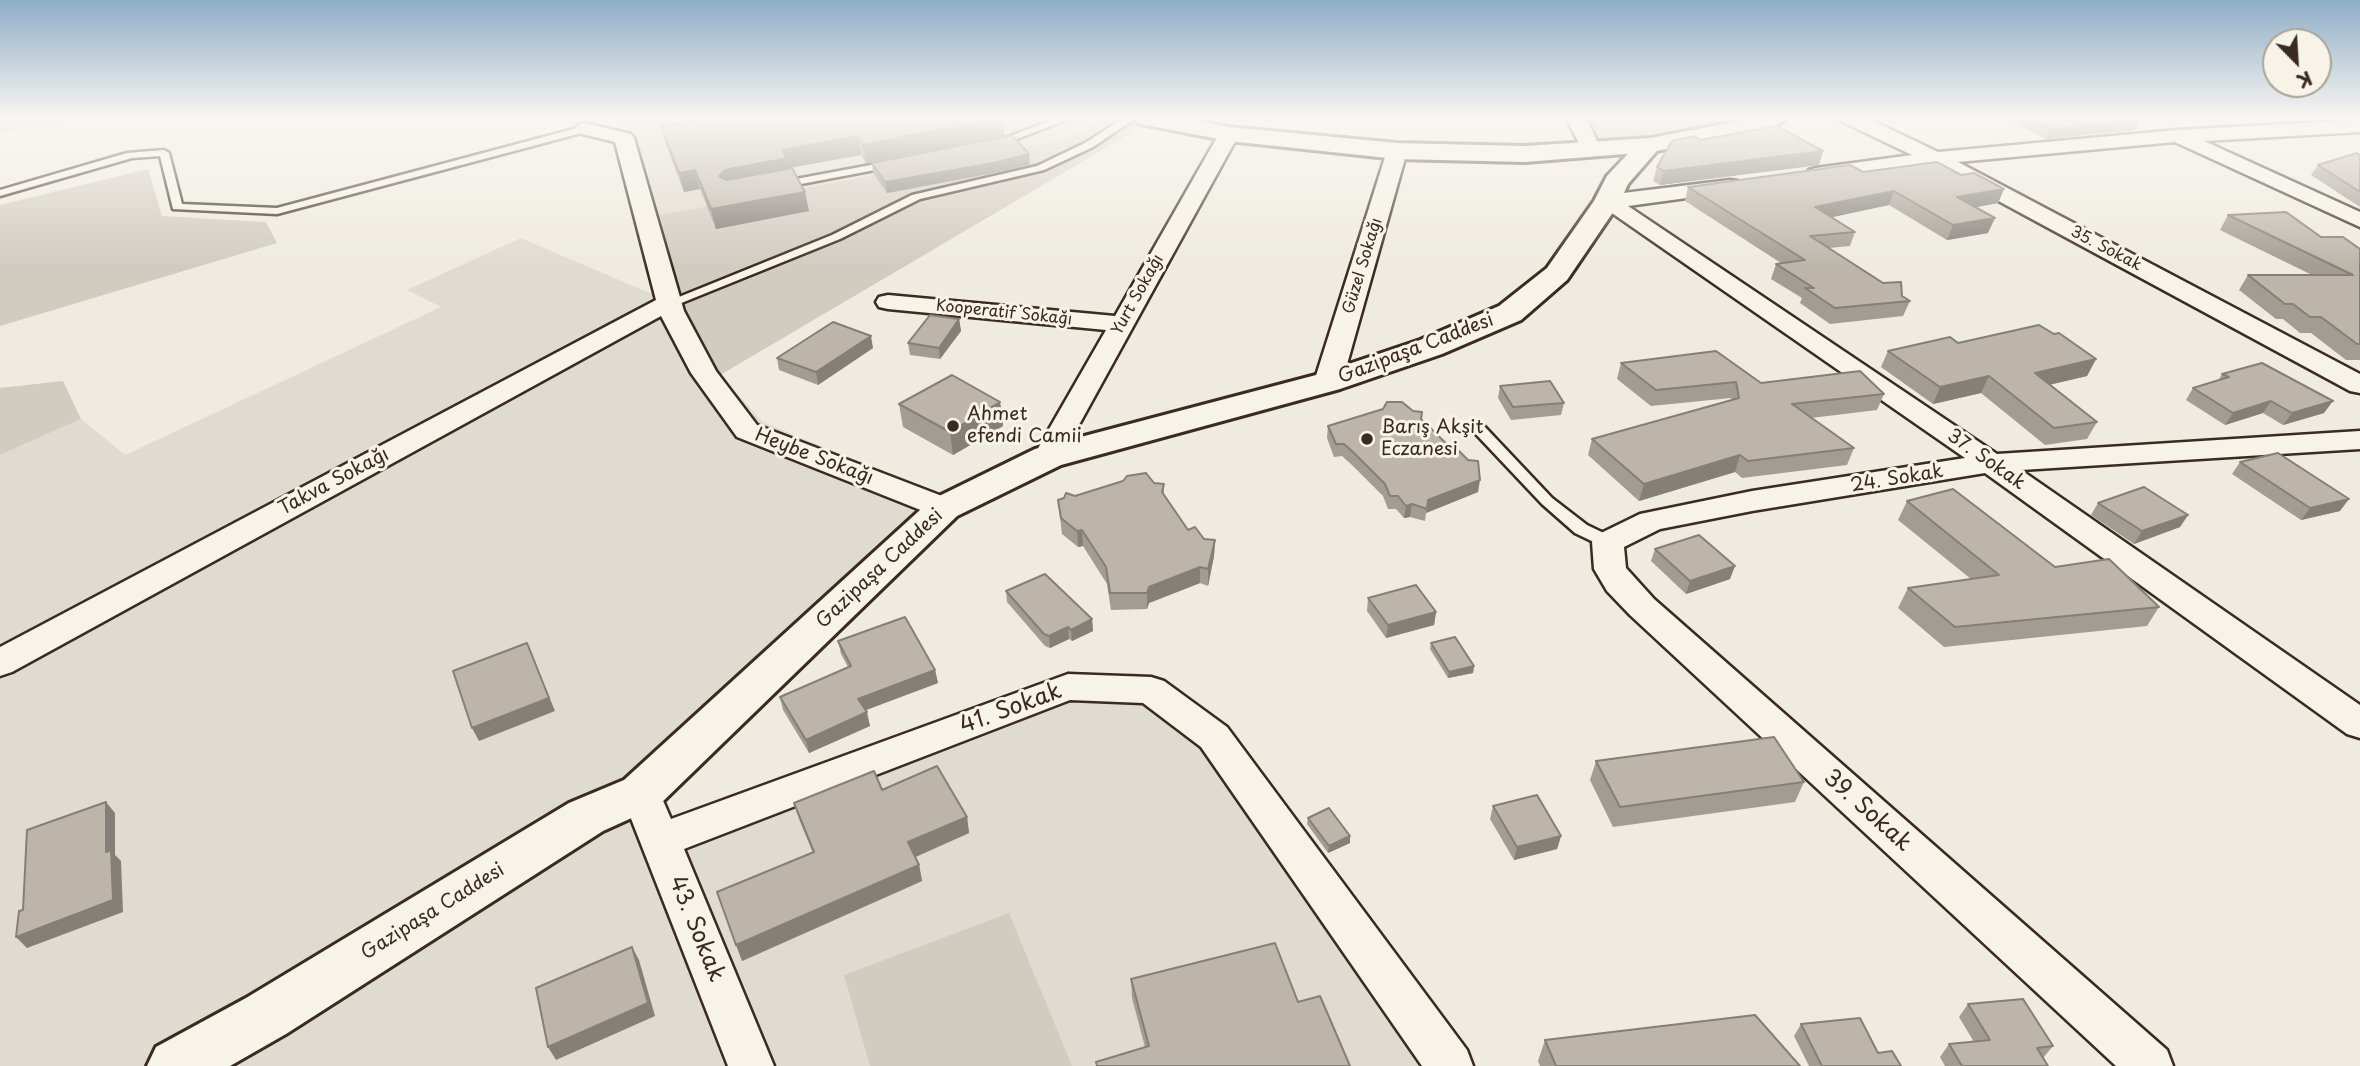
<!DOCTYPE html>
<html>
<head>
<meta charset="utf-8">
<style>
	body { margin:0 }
	#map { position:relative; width:2360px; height:1066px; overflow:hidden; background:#efebe0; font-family:"Playpen Sans",sans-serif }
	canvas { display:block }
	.north { position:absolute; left:2262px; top:28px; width:70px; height:70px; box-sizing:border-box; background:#f7f3e8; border:2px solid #aca397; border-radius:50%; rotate:156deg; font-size:19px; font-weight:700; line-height:28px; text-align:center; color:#3b2a1e }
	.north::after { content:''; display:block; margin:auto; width:24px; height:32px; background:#3b2a1e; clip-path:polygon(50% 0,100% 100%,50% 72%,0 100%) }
</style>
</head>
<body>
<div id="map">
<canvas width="2360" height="1066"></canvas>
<div class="north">K</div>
</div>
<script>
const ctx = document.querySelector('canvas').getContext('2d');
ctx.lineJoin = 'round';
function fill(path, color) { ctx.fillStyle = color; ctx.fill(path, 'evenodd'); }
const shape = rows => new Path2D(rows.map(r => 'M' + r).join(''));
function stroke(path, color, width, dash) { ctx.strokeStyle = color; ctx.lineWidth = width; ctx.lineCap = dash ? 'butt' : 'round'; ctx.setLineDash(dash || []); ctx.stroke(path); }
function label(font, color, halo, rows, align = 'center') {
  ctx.font = font + ' "Playpen Sans",sans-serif'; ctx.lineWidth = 6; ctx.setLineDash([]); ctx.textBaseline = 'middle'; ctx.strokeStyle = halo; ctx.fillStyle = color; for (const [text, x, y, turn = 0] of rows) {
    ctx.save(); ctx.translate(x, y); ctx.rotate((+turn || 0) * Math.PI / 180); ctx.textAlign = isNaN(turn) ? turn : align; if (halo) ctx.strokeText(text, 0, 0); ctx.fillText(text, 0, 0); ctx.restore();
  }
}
fill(shape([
	[611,118,1108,118,1143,126,720,375,763,422,959,504,657,789,676,827,1057,681,1136,673,1209,714,1462,1066,0,1066,0,455,81,419,125,455,441,307,407,290,521,238,652,294,616,145,582,136,616,126]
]), '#e0dbd0');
fill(shape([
	[0,118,87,118,0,133],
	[1104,118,1143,126,720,375,682,308,660,215,1063,140],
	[1581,118,1746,118,1601,142,1590,137],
	[148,169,162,216,266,222,277,243,0,326,0,205],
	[63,381,81,419,0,455,0,388],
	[1009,913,1072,1066,870,1066,844,975]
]), '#d1cbc0');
const service = shape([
	[1057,118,1072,118,1001,145,992,143,1057,118],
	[1124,118,1136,118,1093,147,1044,170,920,199,840,239,674,306,670,307,664,303,832,235,912,195,1037,166,1085,143,1124,118],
	[585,126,589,127,589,131,277,214,173,209,160,156,132,158,0,196,0,190,127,153,164,150,169,153,182,204,277,208,585,126],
	[892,161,896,162,896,166,780,188,775,185,780,182,892,161],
	[1479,425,1484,426,1552,498,1587,525,1614,538,1616,542,1614,546,1602,546,1575,533,1542,504,1474,432,1472,429,1479,425]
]);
const minor = shape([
	[1566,118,1586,118,1601,149,1598,153,1584,153,1566,118],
	[1840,118,1867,118,1938,152,2177,130,2360,120,2360,132,2204,141,2360,212,2360,227,2175,142,1958,162,2360,374,2360,393,2350,391,1932,165,1816,180,1809,178,1805,174,1809,170,1816,168,1912,155,1843,122,1840,118],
	[585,123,631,134,634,138,684,311,716,371,757,425,955,501,959,508,955,515,944,518,933,515,737,437,691,373,661,316,12,672,0,676,0,647,656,300,615,142,578,133,575,129,578,125,585,123],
	[1229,128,1236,130,1239,134,1058,463,1048,466,1038,463,1033,457,1106,330,888,309,879,307,876,302,879,297,888,295,1115,316,1219,134,1222,130,1229,128],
	[1397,145,1404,147,1407,151,1342,382,1338,388,1328,390,1318,388,1314,382,1387,151,1390,147,1397,145],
	[1730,180,1738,181,1741,186,1738,191,1628,206,1997,454,2360,431,2360,449,2021,470,2360,705,2360,738,2347,734,1985,473,1752,511,1660,529,1624,547,1626,568,1654,599,2167,1050,2173,1066,2116,1066,1630,615,1607,591,1594,569,1592,542,1597,535,1640,514,1752,491,1965,458,1596,202,1599,197,1607,195,1730,180],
	[1068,674,1151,677,1164,681,1227,727,1467,1050,1473,1066,1422,1066,1201,747,1143,703,1070,700,684,849,774,1066,728,1066,621,793,627,782,641,777,655,782,671,819,1068,674]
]);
const tertiary = shape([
	[1650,138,1659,140,1662,145,1628,184,1620,202,1567,280,1521,320,1442,354,1340,389,1061,465,957,516,658,806,603,831,286,1034,230,1066,147,1066,156,1047,246,998,569,803,624,780,931,500,1035,449,1316,375,1420,340,1499,306,1547,268,1594,201,1607,176,1641,140,1650,138]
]);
const secondary = shape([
	[1134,118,1185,118,1229,127,1397,143,1525,146,1650,138,1756,118,1787,118,1770,130,1650,152,1525,162,1397,159,1229,141,1146,125,1138,123,1134,118]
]);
stroke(service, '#3b2a1e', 5);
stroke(minor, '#3b2a1e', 5);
stroke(tertiary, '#3b2a1e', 6);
stroke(secondary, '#3b2a1e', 6);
fill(service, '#f7f3e8');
fill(minor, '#f7f3e8');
fill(tertiary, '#f7f3e8');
fill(secondary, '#f7f3e8');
fill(shape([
	[2010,118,2137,118,2140,120,2135,130,2046,139,2009,120],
	[2281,118,2342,118,2288,121],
	[661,126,1004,136,866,163,861,155,789,168,809,211,716,229,700,189,684,192,666,145],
	[1700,140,1823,151,1819,165,1660,185,1653,181,1657,167],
	[2360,155,2360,207,2311,175,2318,165],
	[872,163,1030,165,994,173,887,193,873,173],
	[1863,172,1961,175,2004,189,1998,203,1975,207,1988,233,1947,240,1889,205,1831,217,1855,232,1850,246,1829,248,1910,301,1903,316,1830,324,1800,303,1802,298,1771,279,1776,264,1781,263,1685,201,1688,187],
	[2228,215,2321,237,2360,249,2360,360,2346,360,2311,333,2300,333,2283,319,2276,319,2239,290,2248,275,2312,275,2220,230],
	[959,319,961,331,940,359,910,355,908,343],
	[1958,343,2096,359,2087,376,2049,385,2097,422,2087,439,2045,445,1981,393,1933,404,1881,367,1888,351],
	[873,348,818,385,779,370,777,358],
	[1621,363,1761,383,1884,394,1877,410,1811,418,1854,448,1847,465,1742,478,1735,472,1639,501,1588,455,1592,439,1731,400,1731,398,1651,406,1617,379],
	[2222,374,2324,413,2283,425,2263,413,2225,425,2186,400,2193,388,2218,381],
	[1500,386,1564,403,1561,415,1511,420,1498,398],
	[1000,402,1003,426,953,455,903,427,899,404],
	[1421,419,1478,492,1426,513,1425,521,1410,517,1404,518,1396,509,1388,509,1383,496,1352,465,1342,456,1334,457,1327,438,1328,426],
	[2240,462,2340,511,2301,520,2232,474],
	[1154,483,1164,484,1164,496,1188,530,1204,539,1215,540,1214,556,1208,586,1200,583,1149,603,1147,609,1111,610,1107,584,1083,546,1078,547,1062,534,1058,500],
	[1907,501,2055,567,2159,607,2147,626,1944,647,1898,608,1908,588,1971,579,1898,520],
	[2098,503,2188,515,2180,527,2134,544,2091,515],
	[1655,549,1730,579,1686,594,1651,561],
	[1006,591,1092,619,1093,631,1072,641,1069,639,1050,648,1045,646,1007,602],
	[1368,598,1436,612,1434,625,1386,638,1367,611],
	[838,641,935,670,938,683,865,710,870,726,809,753,783,710,780,697,848,667,841,654],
	[1431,643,1474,666,1473,673,1448,678,1430,649],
	[1596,761,1804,782,1795,802,1613,827,1590,780],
	[882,790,967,817,969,833,915,857,919,865,922,881,742,961,813,853,799,819,794,803],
	[1493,806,1561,836,1557,849,1514,860,1490,819],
	[1308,818,1350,843,1328,853,1307,824],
	[1131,979,1298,1002,1350,1066,1096,1066,1096,1062,1145,1047,1132,998],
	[1968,1004,2053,1046,2043,1058,2048,1066,1945,1066,1940,1057,1949,1044,1974,1042,1959,1017],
	[1801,1024,1878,1053,1901,1066,1809,1066,1794,1036],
	[1545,1040,1800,1066,1540,1066,1538,1061]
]), '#a39c92');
fill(shape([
	[997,118,1003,118,1004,136,866,163,863,145],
	[2140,120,2135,130,2046,139,2050,129],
	[858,136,861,155,789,168,791,177,724,195,719,176,725,170,782,150],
	[1823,151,1819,165,1660,185,1664,171],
	[1029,154,1030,165,994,173,887,193,885,182],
	[695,170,700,189,684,192,679,173],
	[2004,189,1998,203,1952,212,1957,197],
	[1894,191,1889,205,1810,222,1815,207],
	[805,192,809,211,716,229,711,209],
	[1995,218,1988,233,1947,240,1953,225],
	[959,319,961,331,940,359,939,348],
	[871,336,873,348,818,385,816,372],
	[2096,359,2087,376,2026,390,2035,373],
	[1989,376,1981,393,1933,404,1940,387],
	[2271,401,2263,413,2225,425,2233,413],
	[2333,401,2324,413,2283,425,2292,413],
	[1000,402,1003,426,953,455,950,432],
	[1740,455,1735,472,1639,501,1644,484],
	[1480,480,1478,492,1426,513,1428,500],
	[2349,499,2340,511,2301,520,2310,508],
	[1412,504,1410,517,1404,518,1406,506],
	[2188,515,2180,527,2134,544,2142,531],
	[1082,530,1083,546,1078,547,1077,531],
	[1215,540,1214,556,1208,586,1208,569],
	[1735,566,1730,579,1686,594,1690,581],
	[1200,567,1200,583,1149,603,1147,609,1147,593,1149,587],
	[1436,612,1434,625,1386,638,1388,625],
	[1092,619,1093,631,1072,641,1071,630],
	[1068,627,1069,639,1050,648,1049,636],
	[527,643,555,711,479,741,472,728],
	[1474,666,1473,673,1448,678,1449,672],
	[935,670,938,683,861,712,858,699],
	[867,712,870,726,809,753,806,740],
	[106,802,115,813,115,855,121,861,123,912,27,948,16,937,106,852],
	[967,817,969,833,911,859,908,842],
	[1350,836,1350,843,1328,853,1329,846],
	[1561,836,1557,849,1514,860,1517,847],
	[919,865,922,881,742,961,736,945],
	[632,947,639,960,655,1016,556,1060,548,1047]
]), '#847f77');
const building = shape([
	[711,118,997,118,863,145,858,136,782,150,787,158,725,170,719,176,727,180,792,168,805,192,711,209,695,170,679,173,661,126,711,118],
	[2029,118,2137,118,2140,120,2050,129,2029,118],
	[1777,126,1823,151,1664,171,1657,167,1672,141,1694,136,1700,140,1777,126],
	[1012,135,1029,154,993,163,885,182,872,163,1012,135],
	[2357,153,2360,155,2360,192,2318,165,2357,153],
	[1937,162,1961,175,1974,173,2004,189,1957,197,1995,218,1953,225,1894,191,1815,207,1855,232,1810,236,1883,283,1901,282,1902,296,1910,301,1835,308,1805,288,1814,288,1776,264,1805,260,1688,187,1850,165,1863,172,1937,162],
	[2286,212,2321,237,2343,237,2360,249,2360,344,2357,344,2321,317,2310,317,2293,304,2285,304,2248,275,2353,275,2228,215,2286,212],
	[930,315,959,319,939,348,908,343,930,315],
	[833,322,871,336,816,372,777,358,833,322],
	[2039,325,2054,334,2059,333,2096,359,2035,373,2097,422,2054,428,1989,376,1940,387,1888,351,1950,337,1958,343,2039,325],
	[1716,351,1761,383,1860,371,1884,394,1792,404,1854,448,1748,461,1740,455,1644,484,1592,439,1739,398,1736,382,1656,390,1621,363,1716,351],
	[2262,363,2333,401,2292,413,2271,401,2233,413,2193,388,2229,377,2222,374,2262,363],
	[952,375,1000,402,950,432,899,404,952,375],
	[1550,381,1564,403,1513,407,1500,386,1550,381],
	[1387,402,1402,402,1413,411,1422,412,1421,419,1454,451,1458,450,1468,460,1478,461,1480,480,1428,500,1427,509,1412,504,1406,506,1398,496,1390,496,1385,484,1353,452,1344,444,1336,444,1328,426,1383,409,1387,402],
	[2278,453,2349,499,2310,508,2240,462,2278,453],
	[1146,473,1154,483,1164,484,1162,492,1188,530,1195,527,1204,539,1215,540,1208,569,1200,567,1149,587,1147,593,1110,593,1106,567,1082,530,1077,531,1061,518,1058,500,1064,498,1066,493,1075,496,1123,481,1127,476,1146,473],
	[2144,487,2188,515,2142,531,2098,503,2144,487],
	[1953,489,2055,567,2109,559,2159,607,1955,627,1908,588,1999,575,1907,501,1953,489],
	[1699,535,1735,566,1690,581,1655,549,1699,535],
	[1045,574,1092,619,1071,630,1068,627,1049,636,1044,634,1006,591,1045,574],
	[1416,585,1436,612,1388,625,1368,598,1416,585],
	[905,617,935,670,858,699,867,712,806,740,780,697,851,666,838,641,905,617],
	[1455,637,1474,666,1449,672,1431,643,1455,637],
	[527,643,549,698,472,728,453,671,527,643],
	[1774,737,1804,782,1620,807,1596,761,1774,737],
	[937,766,967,817,908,842,919,865,736,945,717,892,814,852,794,803,874,771,882,790,937,766],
	[1537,795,1561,836,1517,847,1493,806,1537,795],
	[106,802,106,852,111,850,113,900,16,937,19,911,23,910,27,830,106,802],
	[1329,808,1350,836,1329,846,1308,818,1329,808],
	[1275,943,1298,1002,1320,996,1350,1066,1097,1066,1096,1062,1149,1046,1131,979,1275,943],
	[632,947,648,1003,548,1047,536,988,632,947],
	[2023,999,2053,1046,2037,1048,2048,1066,1962,1066,1949,1044,1990,1040,1968,1004,2023,999],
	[1755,1015,1800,1066,1556,1066,1545,1040,1755,1015],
	[1860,1018,1878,1053,1892,1051,1901,1066,1822,1066,1801,1024,1860,1018]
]);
fill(building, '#bdb5aa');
stroke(building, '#847f77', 2);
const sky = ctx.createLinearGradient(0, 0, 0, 268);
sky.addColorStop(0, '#8fadc7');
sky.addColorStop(0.44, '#f8f6f1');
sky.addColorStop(1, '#f8f6f100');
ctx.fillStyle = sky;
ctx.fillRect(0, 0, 2360, 268);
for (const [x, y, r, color] of [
	[953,426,7,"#3b2a1e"],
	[1367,439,7,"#3b2a1e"]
]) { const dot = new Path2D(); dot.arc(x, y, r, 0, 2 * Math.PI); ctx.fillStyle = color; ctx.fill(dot); stroke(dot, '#f7f3e8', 2.5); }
label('16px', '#3b2a1e', '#f7f3e8', [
	["35. Sokak",2106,249,28],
	["Güzel Sokağı",1363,266,-73],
	["Yurt Sokağı",1138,295,-61],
	["Kooperatif Sokağı",1004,313,6]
]);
label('19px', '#3b2a1e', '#f7f3e8', [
	["Gazipaşa Caddesi",1416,349,-21],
	["Heybe Sokağı",814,457,21],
	["37. Sokak",1986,460,35],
	["24. Sokak",1897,479,-9],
	["Takva Sokağı",334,482,-28],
	["Gazipaşa Caddesi",880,569,-43],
	["Gazipaşa Caddesi",433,912,-32]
]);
label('19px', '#3b2a1e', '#f7f3e8', [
	["Ahmet",967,415],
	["efendi Camii",967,437],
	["Barış Akşit",1381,428],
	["Eczanesi",1381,450]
], 'left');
label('23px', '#3b2a1e', '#f7f3e8', [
	["41. Sokak",1011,709,-20],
	["39. Sokak",1867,811,42],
	["43. Sokak",696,929,68]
]);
</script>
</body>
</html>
